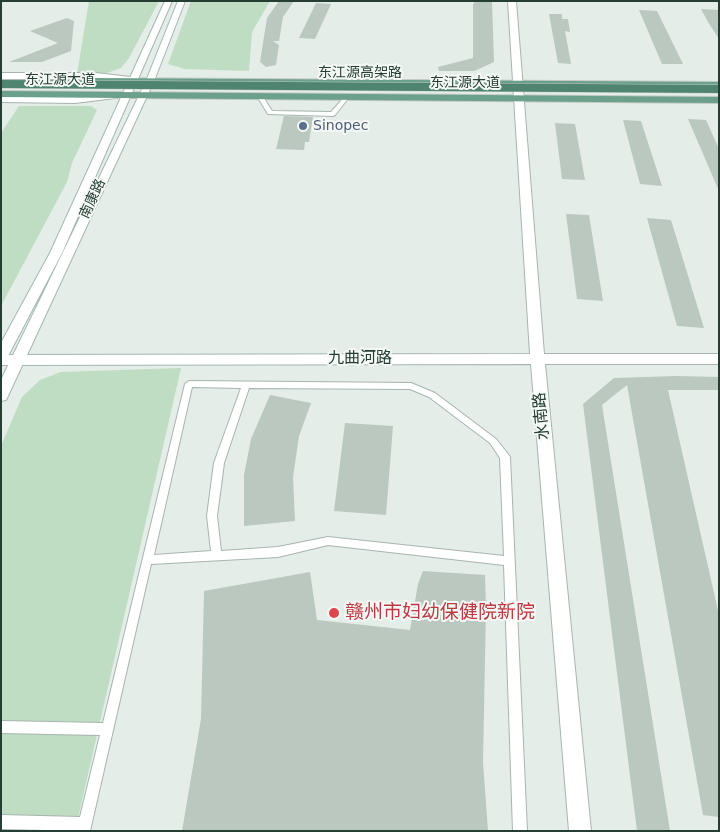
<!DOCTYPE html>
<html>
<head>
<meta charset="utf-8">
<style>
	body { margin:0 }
	#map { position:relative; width:720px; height:832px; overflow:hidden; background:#e4ede8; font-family:"DejaVu Sans",sans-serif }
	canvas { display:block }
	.frame { position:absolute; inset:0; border:2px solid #243e33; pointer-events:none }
</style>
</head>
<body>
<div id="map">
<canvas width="720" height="832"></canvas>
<div class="frame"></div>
</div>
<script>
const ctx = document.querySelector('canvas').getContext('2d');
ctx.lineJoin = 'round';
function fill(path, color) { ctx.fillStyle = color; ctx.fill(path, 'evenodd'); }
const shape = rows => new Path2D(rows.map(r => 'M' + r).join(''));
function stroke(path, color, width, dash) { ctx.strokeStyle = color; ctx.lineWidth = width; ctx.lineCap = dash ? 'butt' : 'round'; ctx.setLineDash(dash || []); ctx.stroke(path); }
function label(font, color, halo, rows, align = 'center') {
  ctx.font = font + ' "DejaVu Sans","Noto Sans SC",sans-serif'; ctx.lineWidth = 4; ctx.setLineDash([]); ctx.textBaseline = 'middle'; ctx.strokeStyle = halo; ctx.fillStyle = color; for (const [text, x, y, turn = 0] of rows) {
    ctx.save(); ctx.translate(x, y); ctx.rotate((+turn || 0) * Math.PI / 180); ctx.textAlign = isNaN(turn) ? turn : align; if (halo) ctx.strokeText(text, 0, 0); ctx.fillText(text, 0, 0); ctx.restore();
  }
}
fill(shape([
	[89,1,159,1,129,58,121,68,107,73,77,74],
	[191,1,270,1,252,32,249,71,185,69,168,64],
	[19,106,91,106,97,110,72,163,67,182,1,306,1,133],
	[181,368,75,831,1,831,1,446,22,397,40,380,61,372]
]), '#bfddc2');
fill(shape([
	[279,1,294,1,283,17,279,41,273,41,279,45,276,65,266,67,260,62,267,18],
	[492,1,494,62,474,71,439,71,438,67,473,58,473,4,476,1],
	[316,3,331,4,315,39,299,38],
	[701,9,719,10,719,39,708,22],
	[639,10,657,11,683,64,662,64],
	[549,14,562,14,562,19,568,19,570,32,565,31,571,64,558,63],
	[67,18,74,21,71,51,42,62,9,62,58,43,30,31],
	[284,116,313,117,309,142,305,142,304,150,276,149],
	[688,119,706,120,719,149,719,191],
	[623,120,641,121,662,186,640,184],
	[555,123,575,124,585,180,562,179],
	[566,214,589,215,603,301,577,299],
	[647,218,671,220,704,328,677,326],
	[676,376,719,377,719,390,668,390,719,615,719,817,703,815,627,385,602,405,670,831,637,831,583,404,614,378],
	[270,395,311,403,299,436,293,477,295,521,244,526,244,475,251,439],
	[345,423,393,426,386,515,334,511],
	[423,571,485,575,486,607,483,762,488,831,182,831,201,719,204,591,310,572,317,620,410,630,418,584]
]), '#bac8c0');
const service = shape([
	[347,94,350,96,335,115,333,116,268,114,257,96,262,95,272,111,331,112,347,94],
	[189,381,411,383,435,393,496,439,508,454,510,457,527,831,513,831,504,565,328,545,278,557,151,564,90,831,1,829,1,815,80,817,100,735,1,733,1,721,103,723,185,384,189,381],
	[192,387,241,388,214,463,207,516,211,551,154,555,192,387],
	[249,388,410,389,429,397,490,443,500,458,504,556,328,537,278,547,221,551,217,516,224,463,249,388]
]);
const tertiary = shape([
	[508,1,516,1,544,354,719,354,719,364,545,364,591,831,569,831,531,364,1,365,1,355,530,354,508,1],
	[1,73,96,73,130,77,134,80,130,83,96,79,1,79,1,73],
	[112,93,116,96,115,98,75,103,1,102,1,96,75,97,112,93]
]);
const secondary = shape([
	[165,1,172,1,62,253,8,356,6,359,1,361,1,343,50,253,165,1],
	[178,1,185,1,154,81,8,396,6,400,1,401,1,380,146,81,178,1]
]);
const primary = shape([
	[93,78,719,82,719,88,90,83,90,79,93,78],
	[1,91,719,97,719,103,1,97,1,91]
]);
stroke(service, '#a7b5ae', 2);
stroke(tertiary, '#a7b5ae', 2);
stroke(secondary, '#a3b8ae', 2);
stroke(primary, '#c2c9c6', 2);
fill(service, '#fff');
fill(tertiary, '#fff');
fill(secondary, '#fff');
fill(primary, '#6ba08a');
const trunkBridge = shape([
	[1,84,719,89]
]);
stroke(trunkBridge, '#c2c9c6', 9, []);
stroke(trunkBridge, '#4e8470', 8);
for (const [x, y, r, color] of [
	[303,126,5,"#5c6f8a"],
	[334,613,6,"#e0444e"]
]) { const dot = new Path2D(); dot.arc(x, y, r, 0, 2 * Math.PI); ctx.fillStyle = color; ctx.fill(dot); stroke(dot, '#f5f9f6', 2); }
label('14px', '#243e33', '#f5f9f6', [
	["东江源高架路",360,73],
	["东江源大道",60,80],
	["东江源大道",465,83],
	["南康路",93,199,-65]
]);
label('14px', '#4e5e75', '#f5f9f6', [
	["Sinopec",313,126]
], 'left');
label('16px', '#243e33', '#f5f9f6', [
	["九曲河路",360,359],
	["水南路",542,416,-95]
]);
label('19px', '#be3a42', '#f5f9f6', [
	["赣州市妇幼保健院新院",345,613]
], 'left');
</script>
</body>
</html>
